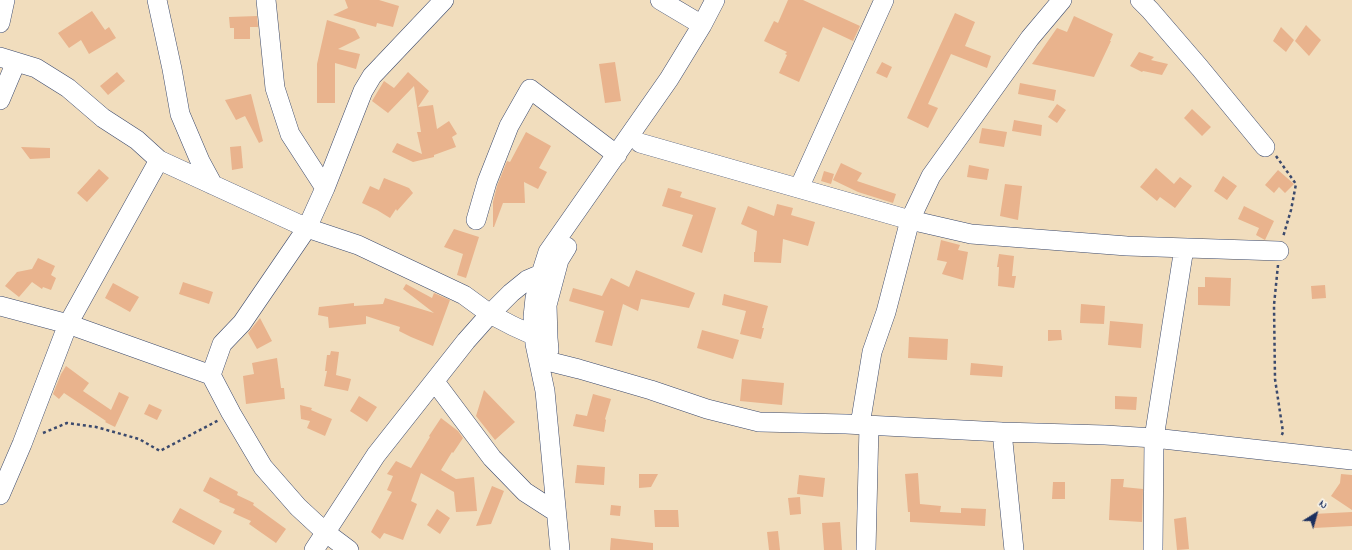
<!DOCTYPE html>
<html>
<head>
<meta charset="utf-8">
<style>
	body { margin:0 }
	#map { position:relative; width:1352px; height:550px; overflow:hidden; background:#f1ddbd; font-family:"Indie Flower",sans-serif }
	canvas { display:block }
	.north { position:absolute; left:1296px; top:494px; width:40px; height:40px; -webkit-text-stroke:3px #fbf7ec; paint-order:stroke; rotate:37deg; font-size:11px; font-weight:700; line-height:16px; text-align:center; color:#1b2f5e }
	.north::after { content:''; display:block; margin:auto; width:14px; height:18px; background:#1b2f5e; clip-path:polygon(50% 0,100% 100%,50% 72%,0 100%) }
</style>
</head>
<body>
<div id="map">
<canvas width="1352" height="550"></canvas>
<div class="north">N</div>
</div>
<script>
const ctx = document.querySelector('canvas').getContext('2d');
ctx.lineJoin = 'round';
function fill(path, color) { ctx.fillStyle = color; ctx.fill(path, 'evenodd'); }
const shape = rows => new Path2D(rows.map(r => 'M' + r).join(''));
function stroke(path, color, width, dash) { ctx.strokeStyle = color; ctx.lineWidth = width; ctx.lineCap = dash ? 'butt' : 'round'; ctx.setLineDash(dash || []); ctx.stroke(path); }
fill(shape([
	[345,0,379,0,399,6,393,27,377,23,376,27,333,15,348,8],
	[788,0,803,0,860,26,853,41,823,27,799,82,779,73,787,55,785,54,787,52,764,41,774,21,778,23],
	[92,11,105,30,109,27,116,38,89,54,81,40,69,48,58,33],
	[955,13,975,22,965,46,991,56,987,68,951,54,928,104,938,108,928,128,907,118],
	[257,16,258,27,250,27,250,39,234,39,234,28,230,28,229,17],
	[1074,16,1113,34,1110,41,1111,41,1094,77,1032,64,1057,28,1067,32],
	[327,20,355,29,360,38,338,49,360,54,356,69,335,63,335,103,317,103,317,64],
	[1306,25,1321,40,1309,56,1295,41],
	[1281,27,1294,40,1286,52,1273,41],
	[1139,52,1154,57,1151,60,1168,64,1162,75,1143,71,1142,72,1130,66],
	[615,62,621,101,605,103,599,64],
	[882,62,892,67,887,78,876,73],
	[117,72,125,81,108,95,100,86],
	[408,72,429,91,418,107,433,105,437,129,449,121,457,134,452,137,456,147,434,155,434,157,413,162,392,152,397,143,422,154,417,132,421,132,414,86,388,113,372,101,384,81,394,88],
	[1020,83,1056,90,1054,101,1018,94],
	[251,94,263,141,259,143,245,116,236,120,225,100],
	[1057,104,1066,110,1057,123,1048,117],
	[1192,109,1211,127,1202,136,1184,118],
	[1014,120,1042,125,1041,136,1012,131],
	[982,128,1007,132,1004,147,979,143],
	[526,132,551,146,539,168,547,172,538,189,524,182,525,203,503,203,494,227,493,227,493,202,497,186,507,161,510,162],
	[241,146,243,168,232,170,230,147],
	[21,147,50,148,50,158,30,159],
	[841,163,862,173,857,181,896,194,893,203,858,192,833,180],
	[969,165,989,169,987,180,967,177],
	[1156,168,1174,184,1180,177,1192,186,1175,208,1160,197,1157,201,1140,187],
	[99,169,109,178,87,202,77,193],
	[1278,170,1294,184,1285,193,1279,187,1274,193,1265,185],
	[824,171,834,174,831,184,821,181],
	[1223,176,1237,186,1227,200,1214,191],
	[384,178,409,188,413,193,397,211,396,209,390,218,377,210,362,203,370,186,379,190],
	[1005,184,1022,186,1018,220,1000,216],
	[668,188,682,192,680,197,716,208,702,253,682,246,693,215,662,206],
	[777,204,793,208,791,215,815,222,808,246,783,239,781,263,754,262,754,252,755,252,757,231,741,224,748,206,774,216],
	[1244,206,1274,221,1265,240,1256,235,1259,228,1238,219],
	[454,229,479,237,466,278,457,275,463,254,444,247],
	[941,240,960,245,958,250,968,252,963,280,942,274,947,262,937,260],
	[999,254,1014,256,1012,276,1016,276,1014,288,998,286,999,267,997,267],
	[38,258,55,266,51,275,56,278,51,290,43,287,42,289,32,282,19,297,5,286,17,272,32,269],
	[636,270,695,293,689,308,641,299,638,311,623,304,612,346,595,342,604,311,569,301,573,288,602,296,611,278,629,287],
	[1205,277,1231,278,1230,306,1198,305,1198,287,1205,287],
	[183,282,213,292,209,304,179,294],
	[113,283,139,297,130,312,105,298],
	[406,284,432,298,434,293,450,300,433,346,411,337,399,331,400,327,366,316,366,324,329,328,328,317,318,315,319,307,354,303,354,306,383,304,385,298,434,313,403,289],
	[1325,285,1326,298,1312,299,1311,286],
	[724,294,768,306,762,328,764,328,761,339,740,334,746,311,722,305],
	[1081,304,1105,306,1104,324,1080,323],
	[260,318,272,341,257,349,248,333],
	[1110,321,1143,324,1141,348,1108,345],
	[702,330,739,340,733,359,697,348],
	[1048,330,1061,330,1062,340,1048,341],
	[909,337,948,339,947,360,908,358],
	[331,351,339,352,336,375,351,379,348,391,324,386,327,371,325,371,327,355,330,355],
	[277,358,281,388,284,388,285,399,246,404,243,376,254,374,252,363],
	[971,363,1003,366,1002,377,970,375],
	[66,366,89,383,83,391,111,410,119,392,129,397,115,427,105,422,106,421,64,393,59,399,53,394,61,374],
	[742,379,784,383,782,405,740,401],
	[484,390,515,422,495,440,476,416],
	[593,394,611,399,605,419,606,420,604,432,573,426,576,414,587,416],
	[359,396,377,407,367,422,350,411],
	[1115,396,1137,397,1136,410,1115,409],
	[149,404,162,410,157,420,144,414],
	[300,405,312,408,311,410,332,419,325,436,307,428,310,421,301,419],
	[441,418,458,431,463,438,453,453,452,452,441,470,456,479,474,477,477,511,456,512,454,492,421,473,411,501,417,504,403,540,384,533,380,539,371,532,392,492,387,490,393,476,387,474,396,461,411,468,430,437,429,436],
	[577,465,605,467,604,485,575,483],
	[918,473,920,504,941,506,940,512,961,513,961,508,986,509,985,526,910,522,910,512,908,512,905,474],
	[639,474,658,474,651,487,639,488],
	[1341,474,1352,475,1352,510,1331,496,1340,483],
	[799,475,825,478,823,497,797,494],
	[210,477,238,492,237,495,254,503,253,505,286,529,276,543,249,524,251,521,233,513,235,509,219,502,220,500,203,491],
	[1111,479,1124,479,1123,487,1143,489,1142,522,1109,520],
	[1053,482,1065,482,1065,499,1052,499],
	[492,486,504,491,491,524,476,526],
	[800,497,801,514,790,515,788,498],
	[611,505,621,506,620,516,610,515],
	[180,508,222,531,214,545,172,522],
	[437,509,450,518,440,534,427,525],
	[654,510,678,510,679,527,655,527],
	[1352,512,1352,526,1314,528,1313,514],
	[1186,517,1189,549,1177,550,1174,519],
	[840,522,842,550,824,550,822,523],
	[778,531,780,550,769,550,767,532],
	[611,538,653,543,653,550,610,550]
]), '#e9b38d');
const minor = shape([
	[157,0,172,69,180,114,200,161,213,185],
	[266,0,275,88,290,134,325,188],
	[660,0,702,25],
	[1140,0,1150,10,1200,68,1265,147],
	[0,23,5,0],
	[0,57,36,68,68,88,103,118,137,140,159,160,307,228,358,245,464,295,490,314,513,326,535,336,548,338],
	[0,100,16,62],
	[640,143,910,220,971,234,1127,246,1279,251],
	[799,188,884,0],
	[476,220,487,182,509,126,530,89,617,155],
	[0,306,68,324,211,375],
	[549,350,548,338,547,305,559,260,567,247],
	[551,362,579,369,651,390,707,409,759,422,846,424,1002,432,1105,435,1154,438,1352,460],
	[435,382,492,458,525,492,556,512],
	[860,425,872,352,886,312,910,220,931,176,1030,38,1062,0],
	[1002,432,1014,550],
	[0,495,22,444,68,324,159,160],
	[314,550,376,455,466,341,490,314,511,293,527,280,541,274],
	[349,550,325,532,298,507,263,467,231,413,211,375,222,344,242,323,307,228,325,188,363,91,372,76,444,0],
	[560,550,545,391,535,344,533,317,535,298,541,274,548,252,669,79,702,25,715,0],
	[866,550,869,426],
	[1153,550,1154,438,1184,248]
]);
stroke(minor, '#3b496c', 20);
stroke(shape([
	[1276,156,1296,184,1291,210,1283,237],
	[1278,265,1274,305,1275,379,1283,432,1281,437],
	[43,433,67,423,96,427,139,439,160,451,219,420]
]), '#3b496c', 2.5, [3, 3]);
stroke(minor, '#fff', 19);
</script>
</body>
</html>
